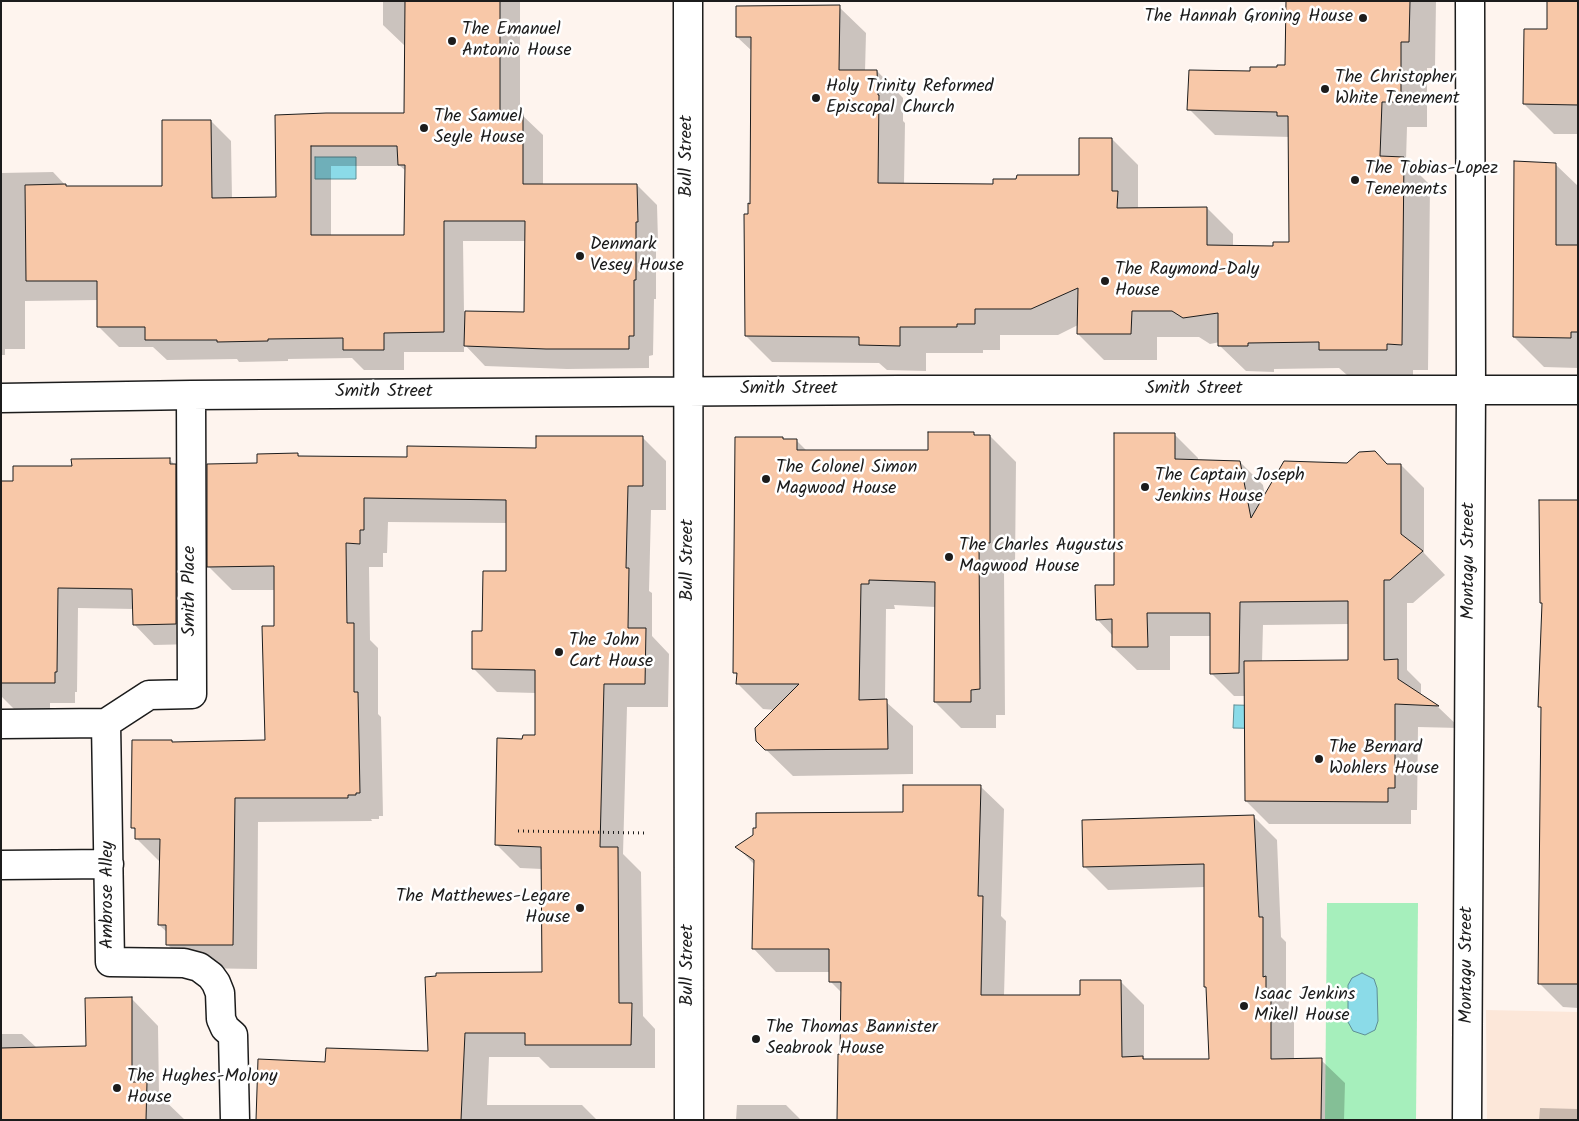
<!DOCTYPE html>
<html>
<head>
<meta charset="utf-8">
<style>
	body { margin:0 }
	#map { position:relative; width:1579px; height:1121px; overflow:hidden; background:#fef4ee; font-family:Kalam,sans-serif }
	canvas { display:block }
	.frame { position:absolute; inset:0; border:2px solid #1c1c1c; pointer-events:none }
</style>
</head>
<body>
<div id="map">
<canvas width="1579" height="1121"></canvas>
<div class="frame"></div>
</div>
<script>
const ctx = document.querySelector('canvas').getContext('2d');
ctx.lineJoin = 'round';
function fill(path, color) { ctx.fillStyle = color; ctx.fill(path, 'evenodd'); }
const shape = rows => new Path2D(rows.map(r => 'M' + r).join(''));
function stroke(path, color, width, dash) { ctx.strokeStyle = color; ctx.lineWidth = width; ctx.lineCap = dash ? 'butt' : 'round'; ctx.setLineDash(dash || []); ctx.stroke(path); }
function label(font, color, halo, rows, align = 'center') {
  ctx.font = font + ' Kalam,sans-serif'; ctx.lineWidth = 5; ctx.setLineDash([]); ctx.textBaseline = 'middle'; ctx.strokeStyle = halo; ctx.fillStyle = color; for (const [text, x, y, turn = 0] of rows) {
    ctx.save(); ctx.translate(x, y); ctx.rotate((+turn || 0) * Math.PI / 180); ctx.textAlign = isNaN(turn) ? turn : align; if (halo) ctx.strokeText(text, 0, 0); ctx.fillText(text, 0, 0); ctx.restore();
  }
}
fill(shape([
	[1486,1010,1578,1012,1578,1120,1487,1120]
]), '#fce7d9');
fill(shape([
	[1327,903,1418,903,1416,1120,1325,1120]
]), '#a6efbc');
const water = shape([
	[315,157,356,157,356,179,315,179,315,157],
	[1234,705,1281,706,1281,729,1233,728,1234,705],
	[1362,973,1374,979,1377,988,1378,1021,1375,1030,1365,1035,1353,1031,1348,1022,1348,985,1352,978,1362,973]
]);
fill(water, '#8bdbe8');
stroke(water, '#5f8f96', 1);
fill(shape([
	[383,1,520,1,520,115,522,115,543,135,543,186,637,185,657,205,658,241,656,241,656,299,654,299,653,355,649,356,649,368,567,369,485,366,464,344,464,352,404,352,404,370,364,370,352,358,288,359,288,361,239,362,237,359,167,360,153,347,119,347,99,327,99,300,25,301,25,349,5,349,5,355,1,355,1,173,53,172,68,188,163,187,211,121,231,141,232,199,277,199,276,116,406,114,406,45,404,45,383,25],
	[331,166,400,166,406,171,406,237,331,237],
	[463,241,526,241,525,313,464,312],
	[1288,1,1436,1,1435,68,1427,68,1427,127,1407,127,1406,161,1430,185,1428,370,1413,370,1413,376,1347,375,1339,368,1274,369,1274,372,1246,371,1219,345,1220,342,1210,344,1199,337,1157,337,1157,360,1104,360,1078,334,1078,325,1058,335,1000,335,1000,350,983,350,983,353,926,353,926,371,887,370,879,363,772,362,746,336,749,216,752,205,752,51,737,37,839,7,866,33,865,72,877,71,903,98,903,121,905,123,904,184,995,185,1080,176,1112,139,1138,165,1138,209,1207,208,1233,234,1233,247,1274,247,1290,243,1290,137,1215,135,1189,109,1251,72,1286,66],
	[1578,1,1578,134,1554,134,1524,104,1548,30],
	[1555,164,1578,186,1578,368,1544,367,1514,337],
	[973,433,976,436,990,436,1016,462,1015,568,1004,568,1005,715,996,715,996,728,961,728,935,702,936,607,894,605,895,609,886,609,885,701,913,726,913,774,793,776,757,741,776,710,763,709,738,684,738,676,734,672,783,438,784,440,796,440,807,451,930,452],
	[1175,435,1198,458,1198,461,1240,462,1263,485,1265,496,1387,465,1401,465,1424,488,1424,553,1445,575,1413,603,1407,603,1407,670,1421,684,1421,696,1438,707,1460,728,1418,727,1417,810,1411,810,1411,824,1269,824,1246,801,1245,696,1234,696,1211,673,1211,636,1170,636,1170,670,1137,670,1113,647,1113,636,1097,619,1115,586],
	[1350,624,1350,661,1262,662,1263,625],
	[642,437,666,461,666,510,651,510,649,591,652,593,652,636,669,654,668,707,627,707,623,854,641,872,643,1016,655,1029,655,1068,550,1068,539,1057,489,1057,487,1105,582,1105,597,1120,257,1120,326,1063,430,1052,544,973,542,869,520,868,496,844,524,740,536,737,536,693,497,692,473,668,483,632,507,572,507,523,388,522,387,553,383,553,383,567,369,567,370,640,378,648,378,714,381,717,383,816,379,816,379,819,371,819,372,821,258,822,257,969,191,968,167,944,168,933,159,925,160,862,136,838,136,831,133,828,173,743,267,742,276,627,276,590,232,590,208,566,258,465,297,454,301,458,408,458,537,449],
	[170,460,190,480,196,644,154,645,134,624,134,609,78,608,77,692,75,692,75,703,50,703,50,715,20,715,1,696,1,483,15,482,73,467],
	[1578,501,1578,1008,1563,1007,1539,983,1543,710,1539,706,1543,604,1541,602],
	[980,786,1004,809,1001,916,1006,921,1004,996,1081,996,1120,981,1144,1005,1144,1060,1210,1060,1205,887,1108,890,1084,866,1254,817,1277,840,1281,937,1286,942,1286,999,1289,1001,1288,1011,1294,1017,1294,1060,1321,1060,1345,1083,1344,1120,838,1120,842,1056,842,993,830,981,830,972,776,972,753,948,755,865,737,847,904,814],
	[131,998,158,1026,159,1095,185,1120,1,1120,1,1034,22,1034,37,1048,87,1047],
	[737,1105,786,1105,801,1120,736,1120],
	[1540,1108,1578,1109,1578,1120,1539,1120]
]), '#0003');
const building = shape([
	[405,1,500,1,500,113,523,113,523,184,637,184,638,222,636,222,636,280,634,280,634,336,629,336,629,349,546,349,464,346,465,311,524,312,525,221,444,221,444,332,384,333,384,350,343,350,343,338,268,339,268,341,217,342,217,340,145,340,145,327,97,327,97,281,26,281,25,185,66,184,66,186,162,186,162,120,211,120,212,198,276,197,275,115,326,113,404,113,405,1],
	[311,146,397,146,398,165,405,165,404,235,311,235,311,146],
	[1286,1,1410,1,1409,42,1401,42,1401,102,1382,102,1380,156,1404,157,1402,345,1387,344,1387,350,1319,350,1319,342,1248,343,1248,346,1218,346,1218,313,1183,318,1172,311,1132,311,1131,334,1077,334,1078,288,1031,309,975,309,975,324,957,324,957,327,900,327,900,346,859,345,859,337,745,336,744,214,748,214,748,203,750,204,751,37,736,37,736,6,840,5,839,70,877,70,878,95,879,95,878,183,993,184,993,179,1016,179,1017,175,1079,175,1079,138,1112,138,1112,191,1118,191,1117,208,1207,207,1207,245,1273,246,1273,242,1289,242,1288,116,1277,116,1277,112,1187,110,1189,70,1250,71,1250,67,1277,67,1277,65,1285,65,1286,1],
	[1547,1,1578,1,1578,105,1523,104,1524,29,1547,29,1547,1],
	[1514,161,1556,163,1556,245,1578,245,1578,332,1571,332,1571,338,1513,337,1514,161],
	[928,432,974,432,974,435,990,435,990,543,979,543,980,689,971,690,971,702,934,702,935,582,869,580,869,584,861,584,859,700,887,699,888,749,765,750,756,741,755,728,799,684,736,684,737,673,733,673,735,437,783,437,783,439,797,439,797,450,928,450,928,432],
	[1114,433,1175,433,1175,459,1240,461,1251,518,1284,461,1347,463,1359,452,1375,451,1387,464,1401,464,1401,534,1423,551,1390,580,1384,580,1384,660,1398,659,1398,679,1439,706,1395,704,1395,788,1388,788,1388,802,1245,801,1244,661,1348,660,1348,601,1240,602,1239,673,1210,674,1210,613,1147,613,1148,647,1112,647,1112,619,1096,620,1095,585,1114,585,1114,433],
	[536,436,643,436,643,486,628,486,626,568,629,568,628,628,646,628,645,684,604,684,600,847,618,847,619,1003,632,1003,631,1045,525,1045,525,1033,465,1033,461,1120,256,1120,258,1059,325,1062,326,1048,428,1051,425,977,436,976,436,973,542,972,541,847,495,845,497,738,522,739,523,735,535,735,535,670,472,669,472,631,482,631,483,571,506,571,506,500,364,498,364,530,360,530,360,544,346,543,347,623,354,623,354,692,358,692,360,793,356,793,356,795,348,795,348,798,235,798,233,945,166,945,166,925,158,925,160,839,135,839,135,828,131,828,132,740,172,740,172,742,265,740,262,626,274,626,274,566,207,567,207,464,257,463,257,454,298,453,298,456,407,457,407,446,536,448,536,436],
	[170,458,170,464,176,464,176,624,133,625,132,589,58,588,57,672,55,672,55,683,1,683,1,481,13,481,13,466,72,466,71,459,170,458],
	[1539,500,1578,500,1578,984,1538,984,1541,707,1538,707,1542,603,1540,603,1539,500],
	[903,785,981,785,978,896,983,896,981,995,1080,995,1080,980,1121,980,1122,1057,1143,1056,1143,1059,1209,1059,1206,987,1204,987,1204,864,1083,867,1082,820,1254,815,1259,917,1263,917,1263,977,1266,976,1266,992,1271,992,1271,1059,1322,1058,1321,1120,837,1120,838,1054,840,1054,841,982,829,982,829,949,752,949,754,860,735,847,753,835,753,828,756,828,756,813,903,812,903,785],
	[132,997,132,1082,147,1082,146,1120,1,1120,1,1048,86,1046,85,998,132,997]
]);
fill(building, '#f8c8a8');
stroke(building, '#1c1c1c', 1);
const minor = shape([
	[688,1,689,1120],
	[1,398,191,395,899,390,1578,390],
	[106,723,110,962,184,963,199,967,211,976,216,983,220,993,221,1019,225,1028,233,1035,235,1120],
	[106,723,149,695,192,694,191,395],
	[1,724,106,723],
	[1,865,109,864],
	[1467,1120,1471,389,1470,1]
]);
stroke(minor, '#1c1c1c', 31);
stroke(shape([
	[518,831,647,833]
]), '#1c1c1c', 3, [1, 4]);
stroke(minor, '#fff', 28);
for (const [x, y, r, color] of [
	[1363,18,5,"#1c1c1c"],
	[452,41,5,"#1c1c1c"],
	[1325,89,5,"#1c1c1c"],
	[816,98,5,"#1c1c1c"],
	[424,128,5,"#1c1c1c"],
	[1355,180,5,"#1c1c1c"],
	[580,256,5,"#1c1c1c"],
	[1105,281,5,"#1c1c1c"],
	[766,479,5,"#1c1c1c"],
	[1145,487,5,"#1c1c1c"],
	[949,557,5,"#1c1c1c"],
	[559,652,5,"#1c1c1c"],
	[1319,759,5,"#1c1c1c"],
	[580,908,5,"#1c1c1c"],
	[1244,1006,5,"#1c1c1c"],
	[756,1039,5,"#1c1c1c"],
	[117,1088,5,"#1c1c1c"]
]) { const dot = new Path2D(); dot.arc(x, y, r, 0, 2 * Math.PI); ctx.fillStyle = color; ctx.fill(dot); stroke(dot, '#fff', 2); }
label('18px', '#1c1c1c', '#fff', [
	["The Hannah Groning House",1353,18,"right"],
	["The Emanuel",462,31],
	["Antonio House",462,52],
	["The Christopher",1335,79],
	["White Tenement",1335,100],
	["Holy Trinity Reformed",826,88],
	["Episcopal Church",826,109],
	["The Samuel",434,118],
	["Seyle House",434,139],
	["The Tobias-Lopez",1365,170],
	["Tenements",1365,191],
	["Denmark",590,246],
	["Vesey House",590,267],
	["The Raymond-Daly",1115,271],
	["House",1115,292],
	["The Colonel Simon",776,469],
	["Magwood House",776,490],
	["The Captain Joseph",1155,477],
	["Jenkins House",1155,498],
	["The Charles Augustus",959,547],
	["Magwood House",959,568],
	["The John",569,642],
	["Cart House",569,663],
	["The Bernard",1329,749],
	["Wohlers House",1329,770],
	["The Matthewes-Legare",570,898,"right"],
	["House",570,919,"right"],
	["Isaac Jenkins",1254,996],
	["Mikell House",1254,1017],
	["The Thomas Bannister",766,1029],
	["Seabrook House",766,1050],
	["The Hughes-Molony",127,1078],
	["House",127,1099]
], 'left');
label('18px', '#1c1c1c', '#fff', [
	["Bull Street",688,156,-90],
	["Smith Street",789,390],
	["Smith Street",1194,390],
	["Smith Street",384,393],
	["Bull Street",689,560,-90],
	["Montagu Street",1470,561,-90],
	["Smith Place",191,591,-90],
	["Ambrose Alley",109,895,-90],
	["Bull Street",689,965,-90],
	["Montagu Street",1468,965,-90]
]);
</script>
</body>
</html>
